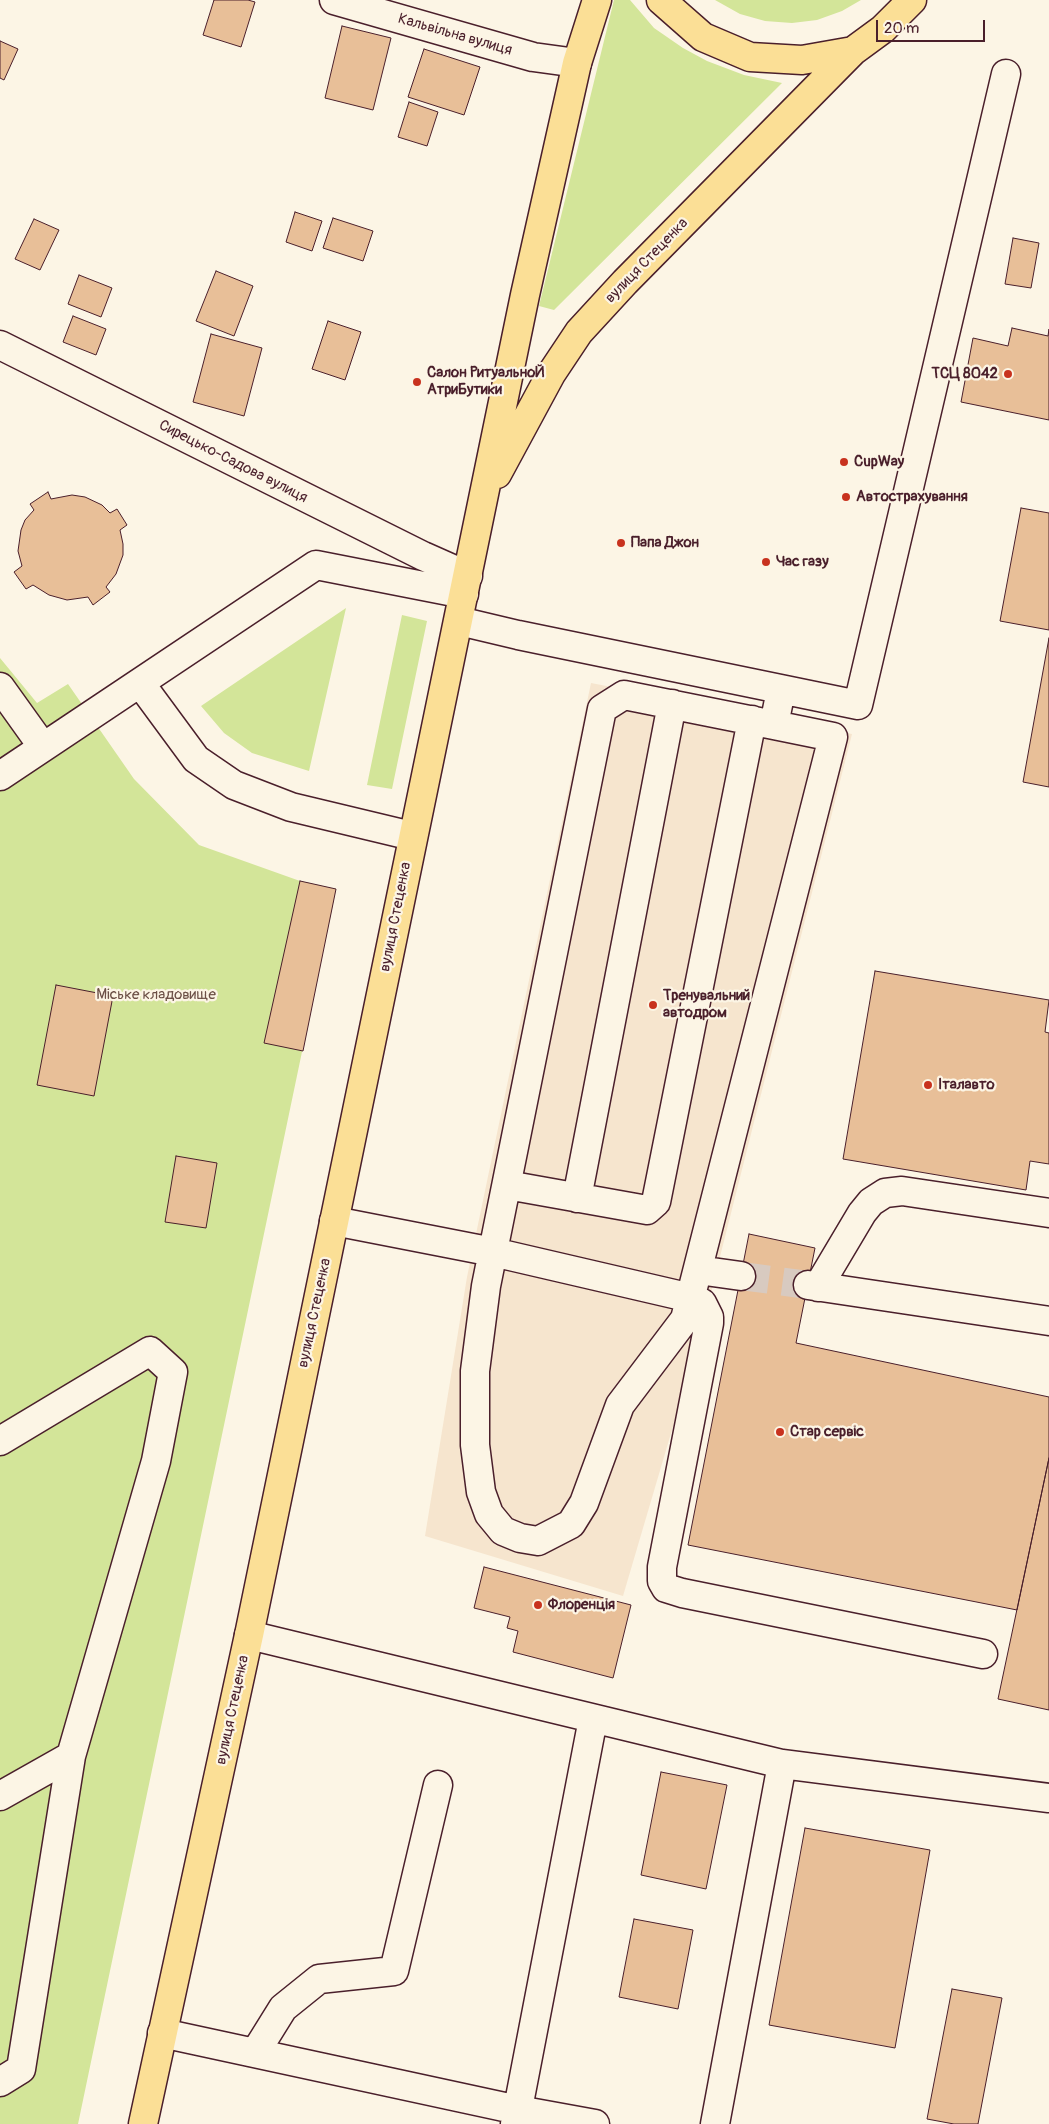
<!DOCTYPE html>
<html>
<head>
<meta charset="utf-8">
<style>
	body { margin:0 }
	#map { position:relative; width:1049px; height:2124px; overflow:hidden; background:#fcf5e5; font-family:Pangolin,sans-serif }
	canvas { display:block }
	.scale { position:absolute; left:876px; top:20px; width:109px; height:22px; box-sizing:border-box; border:2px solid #4a1f2b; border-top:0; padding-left:6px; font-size:15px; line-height:18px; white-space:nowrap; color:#4a1f2b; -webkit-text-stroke:4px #fcf5e5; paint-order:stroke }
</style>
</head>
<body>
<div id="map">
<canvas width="1049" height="2124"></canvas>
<div class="scale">20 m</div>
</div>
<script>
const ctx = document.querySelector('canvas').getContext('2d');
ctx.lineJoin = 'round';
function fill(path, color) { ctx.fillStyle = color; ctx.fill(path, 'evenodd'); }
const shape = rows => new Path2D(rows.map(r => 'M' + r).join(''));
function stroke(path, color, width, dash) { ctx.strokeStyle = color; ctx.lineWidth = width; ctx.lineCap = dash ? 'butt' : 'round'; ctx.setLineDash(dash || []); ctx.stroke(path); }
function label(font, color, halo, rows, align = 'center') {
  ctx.font = font + ' Pangolin,sans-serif'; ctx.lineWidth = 4.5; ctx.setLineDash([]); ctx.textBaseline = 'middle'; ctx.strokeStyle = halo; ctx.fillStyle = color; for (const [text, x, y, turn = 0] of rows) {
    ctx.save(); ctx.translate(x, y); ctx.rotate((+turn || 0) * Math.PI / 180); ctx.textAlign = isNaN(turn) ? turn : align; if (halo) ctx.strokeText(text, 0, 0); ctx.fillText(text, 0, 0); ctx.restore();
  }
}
fill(shape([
	[591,683,852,734,702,1328,623,1596,425,1536,467,1277]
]), '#f6e5ce');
fill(shape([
	[614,0,630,0,654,28,683,48,707,61,744,75,782,83,554,310,539,306],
	[715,0,861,0,842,11,817,20,792,23,765,21,740,14],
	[346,608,309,771,252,753,224,733,201,706],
	[402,615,427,621,392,789,367,785],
	[0,658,37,703,68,684,134,779,199,845,300,881,336,889,78,2124,0,2124]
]), '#d3e599');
const building = shape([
	[214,0,248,0,255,2,241,47,203,35,214,0],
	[342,26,391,38,373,110,325,98,342,26],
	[0,41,18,49,4,80,0,78,0,41],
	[424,49,480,67,464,115,408,97,424,49],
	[409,102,438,112,427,146,398,137,409,102],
	[295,212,322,221,312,251,286,242,295,212],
	[333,218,373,231,363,261,323,248,333,218],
	[34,219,59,230,40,270,15,259,34,219],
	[1013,238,1039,243,1031,288,1005,284,1013,238],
	[216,271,253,286,234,336,196,321,216,271],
	[79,275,112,288,101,317,68,304,79,275],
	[73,316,106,329,96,355,63,342,73,316],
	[328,321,361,332,345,380,312,369,328,321],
	[1012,328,1048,336,1049,329,1049,420,961,402,973,338,1008,346,1012,328],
	[211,334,262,348,244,416,193,402,211,334],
	[48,492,51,499,72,495,85,497,102,505,110,513,117,509,127,525,120,530,123,544,123,555,116,574,106,587,110,592,93,605,88,597,67,600,49,595,33,585,26,589,14,572,22,566,18,551,21,530,25,520,34,510,30,504,48,492],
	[1021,508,1049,513,1049,630,1000,621,1021,508],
	[1049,638,1049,787,1023,782,1049,638],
	[300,881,336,889,303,1051,264,1043,300,881],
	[875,971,1049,1000,1045,1032,1049,1033,1049,1164,1030,1161,1026,1190,843,1159,875,971],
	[56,985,113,996,94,1096,37,1085,56,985],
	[176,1156,217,1163,206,1228,165,1222,176,1156],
	[749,1234,815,1248,796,1343,1049,1397,1049,1458,1017,1610,688,1545,749,1234],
	[1049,1458,1049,1710,998,1699,1049,1458],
	[484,1567,631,1605,613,1678,513,1652,518,1631,507,1628,510,1617,474,1608,484,1567],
	[661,1772,727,1785,706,1889,641,1875,661,1772],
	[805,1828,930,1850,895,2048,769,2025,805,1828],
	[634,1919,693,1930,678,2009,619,1997,634,1919],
	[952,1989,1002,1998,978,2124,954,2124,927,2119,952,1989]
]);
fill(building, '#e8bf98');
stroke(building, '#4a1f2b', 1);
stroke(shape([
	[741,1276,808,1285]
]), '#d8cac0', 28, [28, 14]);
const minor = shape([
	[334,0,533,57,577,63],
	[0,345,423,556,468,576],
	[459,621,518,635,858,705,1006,74],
	[140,683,196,759,234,785,291,807,412,836],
	[0,687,43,747],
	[774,725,833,737,685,1319,620,1405,584,1503,571,1524,538,1541,520,1538,503,1531,489,1514,481,1492,475,1445,475,1371,486,1286,602,709,624,695,774,725,781,690],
	[0,776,316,565,464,594],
	[507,1185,647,1210,656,1202,752,720],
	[577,1198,672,704],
	[334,1221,493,1252,691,1298,702,1303,709,1317,709,1323,662,1567,662,1581,666,1588,682,1593,983,1654],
	[698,1270,741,1276],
	[808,1285,1049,1321],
	[818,1287,862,1213,871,1202,885,1193,902,1191,1049,1213],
	[0,1441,150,1351,173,1372,156,1461,71,1756,21,2069,0,2082],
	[249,1635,782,1764,1049,1798],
	[0,1796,71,1756],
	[162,2033,518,2110,595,2124],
	[255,2053,283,2008,319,1979,394,1971,438,1785],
	[515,2124,593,1719],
	[715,2124,782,1764]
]);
const major = shape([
	[661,0,703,37,750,57,802,60,853,51,883,29,912,0],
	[497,474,551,374,579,332,625,282,853,51],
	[143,2124,249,1635,525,295,577,63,597,0]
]);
stroke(minor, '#4a1f2b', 31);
stroke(major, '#4a1f2b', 31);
stroke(minor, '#fcf5e5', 28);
stroke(major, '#fbdf96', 28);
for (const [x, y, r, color] of [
	[1008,374,5,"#c8321e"],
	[417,382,5,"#c8321e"],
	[844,462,5,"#c8321e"],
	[846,497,5,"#c8321e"],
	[621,543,5,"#c8321e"],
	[766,562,5,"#c8321e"],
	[653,1005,5,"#c8321e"],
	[928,1085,5,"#c8321e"],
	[780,1432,5,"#c8321e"],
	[538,1605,5,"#c8321e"]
]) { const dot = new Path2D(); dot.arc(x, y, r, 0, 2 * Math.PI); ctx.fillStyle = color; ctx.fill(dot); stroke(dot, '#fcf5e5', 2); }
label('15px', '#4a1f2b', '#fcf5e5', [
	["Кальвільна вулиця",455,35,16],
	["вулиця Стеценка",647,261,-46],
	["Сирецько-Садова вулиця",233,462,27],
	["вулиця Стеценка",396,917,-79],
	["вулиця Стеценка",315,1313,-78],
	["вулиця Стеценка",233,1710,-78]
]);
label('bold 15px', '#4a1f2b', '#fcf5e5', [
	["Салон РитуальноЙ",427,373],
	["АтриБутики",427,390],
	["ТСЦ 8042",998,374,"right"],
	["CupWay",854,462],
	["Автострахування",856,497],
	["Папа Джон",631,543],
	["Час газу",776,562],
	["Тренувальний",663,996],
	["автодром",663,1013],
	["Італавто",938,1085],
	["Стар сервіс",790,1432],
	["Флоренція",548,1605]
], 'left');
label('15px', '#6c5046', '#fcf5e5', [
	["Міське кладовище",156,995]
]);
</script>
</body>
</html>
